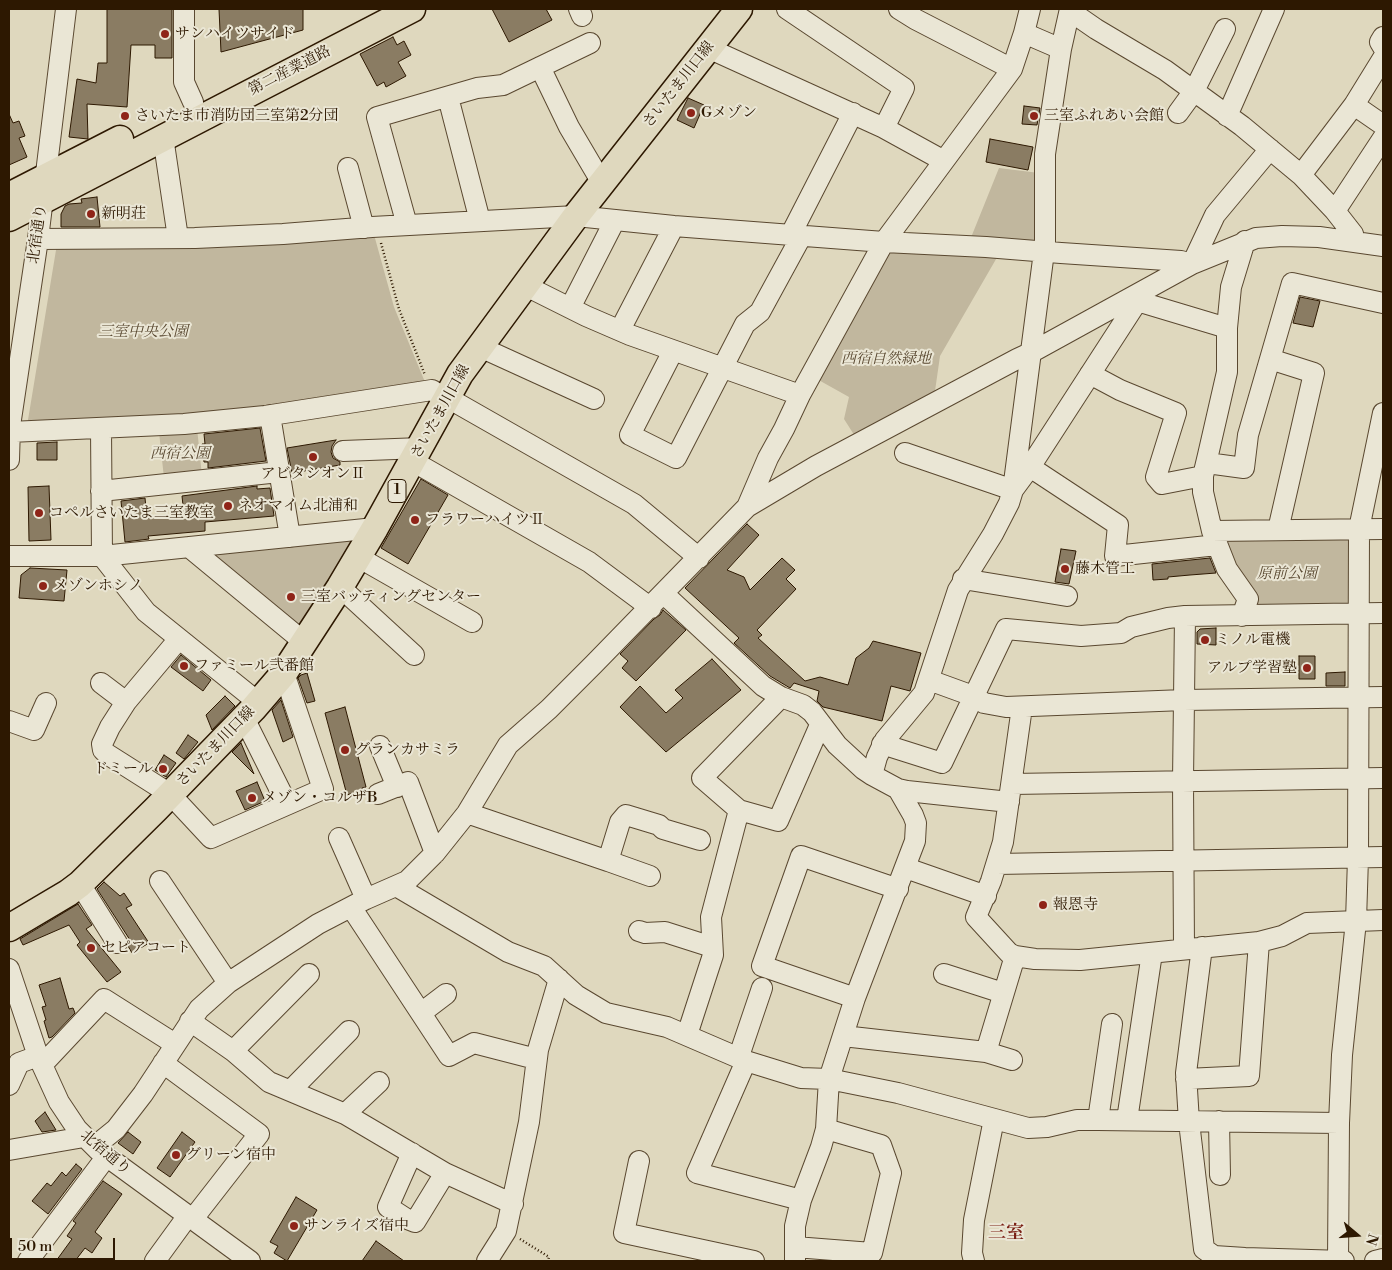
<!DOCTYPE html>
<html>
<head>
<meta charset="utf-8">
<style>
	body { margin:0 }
	#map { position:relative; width:1392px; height:1270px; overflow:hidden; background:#dfd8be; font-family:"Libre Bodoni",serif }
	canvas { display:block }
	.frame { position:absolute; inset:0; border:10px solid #2d1801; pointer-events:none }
	.north { position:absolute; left:1332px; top:1210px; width:50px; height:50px; -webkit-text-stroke:4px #eae6d5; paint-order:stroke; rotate:108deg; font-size:14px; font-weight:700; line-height:20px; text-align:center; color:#2d1801 }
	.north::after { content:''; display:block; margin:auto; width:18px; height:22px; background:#2d1801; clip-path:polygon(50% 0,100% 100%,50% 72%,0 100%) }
	.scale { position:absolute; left:10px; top:1238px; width:105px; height:22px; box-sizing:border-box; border:2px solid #2d1801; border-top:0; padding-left:6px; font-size:15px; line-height:18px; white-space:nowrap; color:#2d1801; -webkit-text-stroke:4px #eae6d5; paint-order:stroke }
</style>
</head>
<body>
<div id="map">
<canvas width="1392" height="1270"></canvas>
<div class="frame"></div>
<div class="north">N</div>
<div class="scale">50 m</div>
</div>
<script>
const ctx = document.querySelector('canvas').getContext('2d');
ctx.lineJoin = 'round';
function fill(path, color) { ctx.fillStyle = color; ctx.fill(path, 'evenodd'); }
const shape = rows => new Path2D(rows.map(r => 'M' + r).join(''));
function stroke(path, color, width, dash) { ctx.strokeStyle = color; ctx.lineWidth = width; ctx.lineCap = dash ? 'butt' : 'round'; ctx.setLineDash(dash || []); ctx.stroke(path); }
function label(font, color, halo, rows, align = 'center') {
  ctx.font = font + ' "Libre Bodoni","Noto Serif JP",serif'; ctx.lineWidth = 4; ctx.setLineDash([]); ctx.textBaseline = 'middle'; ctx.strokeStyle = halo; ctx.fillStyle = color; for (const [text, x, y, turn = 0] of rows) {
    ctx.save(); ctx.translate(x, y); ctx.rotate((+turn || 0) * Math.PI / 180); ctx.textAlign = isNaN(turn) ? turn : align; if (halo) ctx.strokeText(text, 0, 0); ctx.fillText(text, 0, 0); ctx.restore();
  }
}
fill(shape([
	[999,168,1039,173,1039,244,970,240],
	[373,231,394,307,427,387,189,419,27,426,57,244],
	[886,247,999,254,940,356,934,398,858,441,844,419,849,397,815,378],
	[197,428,202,476,164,478,159,432],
	[1353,534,1354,607,1247,613,1220,538],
	[354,537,306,632,212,562,216,550]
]), '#c1b79e');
const building = shape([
	[107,9,172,9,172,58,155,58,155,45,131,45,127,107,87,104,88,139,69,137,77,79,96,83,98,63,107,63,107,9],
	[219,9,303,9,303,30,221,52,219,9],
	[492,9,546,9,552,20,509,42,492,9],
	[393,37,397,45,404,41,411,55,398,62,406,76,386,87,384,82,377,86,360,54,393,37],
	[688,98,704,105,694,128,677,120,688,98],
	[1024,106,1040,108,1037,125,1022,124,1024,106],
	[9,114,13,123,19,121,25,136,19,138,27,157,9,165,9,114],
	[990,139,1033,147,1028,170,986,162,990,139],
	[97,197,100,227,61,227,61,214,65,206,69,204,82,203,81,199,97,197],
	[1300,297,1320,301,1313,327,1293,323,1300,297],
	[260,428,266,461,208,468,208,462,204,462,202,444,205,444,204,434,260,428],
	[336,440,332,446,331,452,333,458,340,462,340,465,292,473,287,448,336,440],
	[57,442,57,460,37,460,37,443,57,442],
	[421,479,448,495,408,564,381,548,421,479],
	[49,486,51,540,29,541,28,487,49,486],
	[257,486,257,489,270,488,274,516,205,522,205,531,148,536,149,539,125,542,121,501,145,498,147,518,184,515,182,496,257,486],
	[747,524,759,535,727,570,744,577,750,590,782,558,795,570,786,579,796,589,757,630,762,635,758,638,805,681,820,677,848,685,856,658,869,648,873,641,921,653,910,691,891,686,882,721,823,707,817,701,819,691,794,683,790,688,770,676,734,643,739,638,685,588,747,524],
	[1061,549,1076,551,1069,584,1055,582,1061,549],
	[1210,558,1216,573,1190,575,1168,577,1168,579,1153,580,1152,564,1210,558],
	[30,568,67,570,64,601,19,598,21,575,30,568],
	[663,610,686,630,636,681,622,668,628,661,620,654,654,619,660,615,663,610],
	[1216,628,1216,645,1197,644,1197,632,1200,629,1216,628],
	[181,655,211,680,203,691,171,667,181,655],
	[1299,656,1315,656,1315,679,1299,679,1299,656],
	[712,659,741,690,666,752,620,707,640,686,666,713,683,698,675,690,712,659],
	[1345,672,1345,686,1326,686,1326,673,1345,672],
	[307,673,315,701,307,703,298,678,301,675,307,673],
	[225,696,235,706,212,730,206,715,225,696],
	[281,700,293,737,283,742,272,710,281,700],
	[345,707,366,787,362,788,362,790,347,795,325,713,345,707],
	[188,735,198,742,184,759,176,753,188,735],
	[241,743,254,774,232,752,241,743],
	[164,755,176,763,166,777,155,770,164,755],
	[257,782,265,801,245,810,236,791,257,782],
	[104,882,120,896,124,893,132,905,126,908,149,943,132,953,128,946,130,940,97,889,104,882],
	[78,904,92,925,86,929,121,972,107,982,77,945,80,942,69,925,23,945,20,939,78,904],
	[60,978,69,1009,73,1008,75,1013,52,1037,49,1038,44,1021,46,1020,42,1007,46,1006,39,985,60,978],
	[45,1112,56,1130,42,1132,35,1121,45,1112],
	[128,1132,141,1142,133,1154,118,1143,128,1132],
	[182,1132,195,1142,170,1177,157,1168,182,1132],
	[76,1164,82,1169,48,1214,32,1201,47,1183,51,1186,62,1172,66,1176,76,1164],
	[103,1181,122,1194,95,1232,102,1238,92,1253,85,1248,75,1261,56,1261,72,1239,67,1236,76,1223,73,1221,103,1181],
	[296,1197,317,1210,287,1261,274,1253,278,1246,270,1242,296,1197],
	[376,1241,404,1261,362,1261,376,1241]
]);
fill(building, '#8a7c63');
stroke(building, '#2d1801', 1);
const minor = shape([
	[184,9,184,82,193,102],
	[579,9,582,16],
	[787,9,904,88,884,128],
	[899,9,915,19,1012,69],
	[1070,11,1096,29,1165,70,1242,126,1301,175,1335,211,1353,234,1355,241],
	[1024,33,1061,49],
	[1383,37,1380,42,1383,47],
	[708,48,884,128,944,161],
	[540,67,569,127,602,183],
	[448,97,480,221],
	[1354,105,1383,125],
	[1178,113,1194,91,1225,29],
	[1227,116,1274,9],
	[163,137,178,238],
	[348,168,364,228],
	[1301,175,1354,105,1383,58],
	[1335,211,1383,138],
	[407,225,377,117,477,88,503,85,590,43],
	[791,234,853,113],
	[38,239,195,238,283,234,372,227,576,216,674,226,884,242,986,247,1061,253,1181,261,1192,264,1256,238,1282,236,1319,237,1383,246],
	[526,286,586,316,630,335,800,395],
	[1137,301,1227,328],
	[570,308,615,220],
	[620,330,674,226],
	[480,347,594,399],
	[673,351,630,435,676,458,745,324,760,312,802,235],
	[1270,359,1314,373,1278,530],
	[1090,374,1120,390,1176,413,1156,477,1162,484,1203,476],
	[448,398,634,504,699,558],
	[270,415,290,537],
	[101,429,102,556,146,612,259,703],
	[10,432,184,424,265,416,432,390,447,400],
	[343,451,421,448],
	[905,453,1013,490,1045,244,1045,154,1061,49,1070,9],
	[9,460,10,426,38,239,66,9],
	[414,462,589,562,651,608],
	[1207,463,1244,468,1248,435,1292,283,1383,303],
	[1030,467,1118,525,1115,556,1217,545],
	[101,491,279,472],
	[747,507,816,466,1017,359,1032,352,1192,264,1215,215,1270,149],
	[1212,531,1383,529],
	[189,547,304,642],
	[9,556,102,556,375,528],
	[358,557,472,622],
	[963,579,1067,596],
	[340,587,414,655],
	[664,594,763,686,781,697,803,705,812,712,837,745,863,769,872,775,898,789,907,791,1009,802],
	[1242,616,1248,599,1227,569,1212,531,1203,492,1203,476,1208,455,1227,372,1227,328,1231,287,1245,241],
	[178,640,126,702,110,727,102,744,103,750,107,754,170,794,211,838,323,789,284,673],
	[929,680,973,696,984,703,1006,707,1184,700,1383,697],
	[101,683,126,702],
	[781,697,702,778,739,810,778,821,820,725],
	[1022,707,1003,842,991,881,976,917,1009,953,1015,956,1035,959,1080,960,1259,942],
	[244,718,287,804],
	[9,721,34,730,46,703],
	[882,744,942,763,1006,629,1081,636,1121,633,1131,627,1168,618,1185,616,1383,613],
	[380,746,397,787],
	[872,775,877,757,885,740,924,693,958,590,993,534,1009,503,1013,490,1030,467,1142,294],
	[1012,784,1383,778],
	[378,794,408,782,435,853],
	[467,813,608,861,620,822,626,815,659,825,663,829,700,840],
	[339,838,366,899],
	[608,861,650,876],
	[997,864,1383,857],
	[906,868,986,896],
	[160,881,228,983],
	[80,884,117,943],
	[396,886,508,952,544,966,576,995,606,1013,667,1027,746,1061,801,1078,829,1079,898,1093,1028,1128,1047,1127,1077,1120,1098,1120],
	[351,907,449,1056,474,1043,536,1059],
	[639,931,645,933,665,932,712,947],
	[1202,947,1186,1073,1189,1122,1204,1249,1214,1256,1245,1258,1344,1261],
	[1184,949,1183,781,1185,616],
	[9,969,38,1056,59,1102,77,1129,98,1150,250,1261],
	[944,974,1003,993],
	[855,998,762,966,801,856,898,889],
	[421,1013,446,994],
	[190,1021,233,1051,269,1082,345,1114,445,1173,513,1204],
	[1112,1024,1098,1120,1339,1123],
	[687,1035,713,955,711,917,739,810],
	[843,1036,986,1052,1012,1060],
	[233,1051,309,974],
	[986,1052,1015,956],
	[739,1056,762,988],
	[746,1061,697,1173,801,1200],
	[163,1063,259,1134,192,1220],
	[42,1065,104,999,175,1044],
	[1186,1079,1249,1076,1259,942,1282,936,1307,923,1383,920],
	[9,1085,19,1063,38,1056],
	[291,1090,349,1031],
	[345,1114,379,1082],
	[1127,1120,1152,953],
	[1219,1121,1220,1175],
	[95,1146,116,1129,143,1094,199,1009,228,983,318,924,366,899,407,881,435,853,467,813,508,745,549,709,594,664,747,507,768,458,784,429,800,395,884,242,1012,69,1024,33,1030,9],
	[9,1150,84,1137],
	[412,1153,388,1207,405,1218,415,1222,445,1173],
	[639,1161,624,1233,754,1261],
	[795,1247,872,1253,891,1173,881,1145,826,1129],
	[28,1261,107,1156],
	[155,1261,187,1217],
	[487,1261,506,1231,529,1122,538,1050,559,979],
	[795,1261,795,1226,801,1200,821,1147,826,1129,829,1079,855,998,915,841,916,823,913,815,898,789],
	[974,1261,972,1253,974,1220,994,1119],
	[1338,1261,1339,1123,1342,1055,1356,921,1358,858,1359,529,1383,413],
	[1375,1261,1383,1259]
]);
const major = shape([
	[9,196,120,139],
	[9,218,412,9],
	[9,928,68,893,80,884,156,809,253,709,284,673,340,587,375,528,460,374,576,216,739,9]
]);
stroke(minor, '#5a4830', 22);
stroke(major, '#2d1801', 29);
stroke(shape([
	[381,243,399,309,425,375],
	[520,1239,549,1257,548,1261]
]), '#2d1801', 2.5, [1, 2.5]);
stroke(minor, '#eae6d5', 20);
stroke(major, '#dfd8be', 26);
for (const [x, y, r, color] of [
	[165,34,5,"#8f2418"],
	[691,113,5,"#8f2418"],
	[125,116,5,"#8f2418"],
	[1034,116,5,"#8f2418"],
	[91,214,5,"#8f2418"],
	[313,457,5,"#8f2418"],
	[228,506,5,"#8f2418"],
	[39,513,5,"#8f2418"],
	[415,520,5,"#8f2418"],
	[1065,569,5,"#8f2418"],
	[43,586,5,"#8f2418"],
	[291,597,5,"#8f2418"],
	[1205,640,5,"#8f2418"],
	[184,666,5,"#8f2418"],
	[1307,668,5,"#8f2418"],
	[345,750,5,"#8f2418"],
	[163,769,5,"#8f2418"],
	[252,798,5,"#8f2418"],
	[1043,905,5,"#8f2418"],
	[91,948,5,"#8f2418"],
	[176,1155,5,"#8f2418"],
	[294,1226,5,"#8f2418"]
]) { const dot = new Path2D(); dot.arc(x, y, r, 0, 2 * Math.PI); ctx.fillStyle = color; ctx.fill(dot); stroke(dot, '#eae6d5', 2); }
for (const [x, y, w] of [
	[397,491,18]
]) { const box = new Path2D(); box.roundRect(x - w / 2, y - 11.5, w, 23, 4); ctx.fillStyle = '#eae6d5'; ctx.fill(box); stroke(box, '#2d1801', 1); }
label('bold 14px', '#2d1801', null, [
	["1",397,491]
]);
label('15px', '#2d1801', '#eae6d5', [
	["サンハイツサイド",175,34],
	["Gメゾン",701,113],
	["さいたま市消防団三室第2分団",135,116],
	["三室ふれあい会館",1044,116],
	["新明荘",101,214],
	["アビタシオンⅡ",313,474,"center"],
	["ネオマイム北浦和",238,506],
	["コペルさいたま三室教室",49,513],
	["フラワーハイツⅡ",425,520],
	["藤木管工",1075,569],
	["メゾンホシノ",53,586],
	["三室バッティングセンター",301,597],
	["ミノル電機",1215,640],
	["ファミール弐番館",194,666],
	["アルプ学習塾",1297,668,"right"],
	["グランカサミラ",355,750],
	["ドミール",153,769,"right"],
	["メゾン・コルザB",262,798],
	["報恩寺",1053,905],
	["セピアコート",101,948],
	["グリーン宿中",186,1155],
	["サンライズ宿中",304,1226]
], 'left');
label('15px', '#2d1801', '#eae6d5', [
	["第二産業道路",290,71,-27],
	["さいたま川口線",679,85,-52],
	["北宿通り",38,234,-82],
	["さいたま川口線",441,412,-61],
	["さいたま川口線",216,747,-46],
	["北宿通り",105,1153,40]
]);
label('italic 15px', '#594830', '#eae6d5', [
	["三室中央公園",143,332],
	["西宿自然緑地",886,359],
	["西宿公園",180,454],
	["原前公園",1287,574]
]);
label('bold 18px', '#7a1f14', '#eae6d5', [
	["三室",1006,1234]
]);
</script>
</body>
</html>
